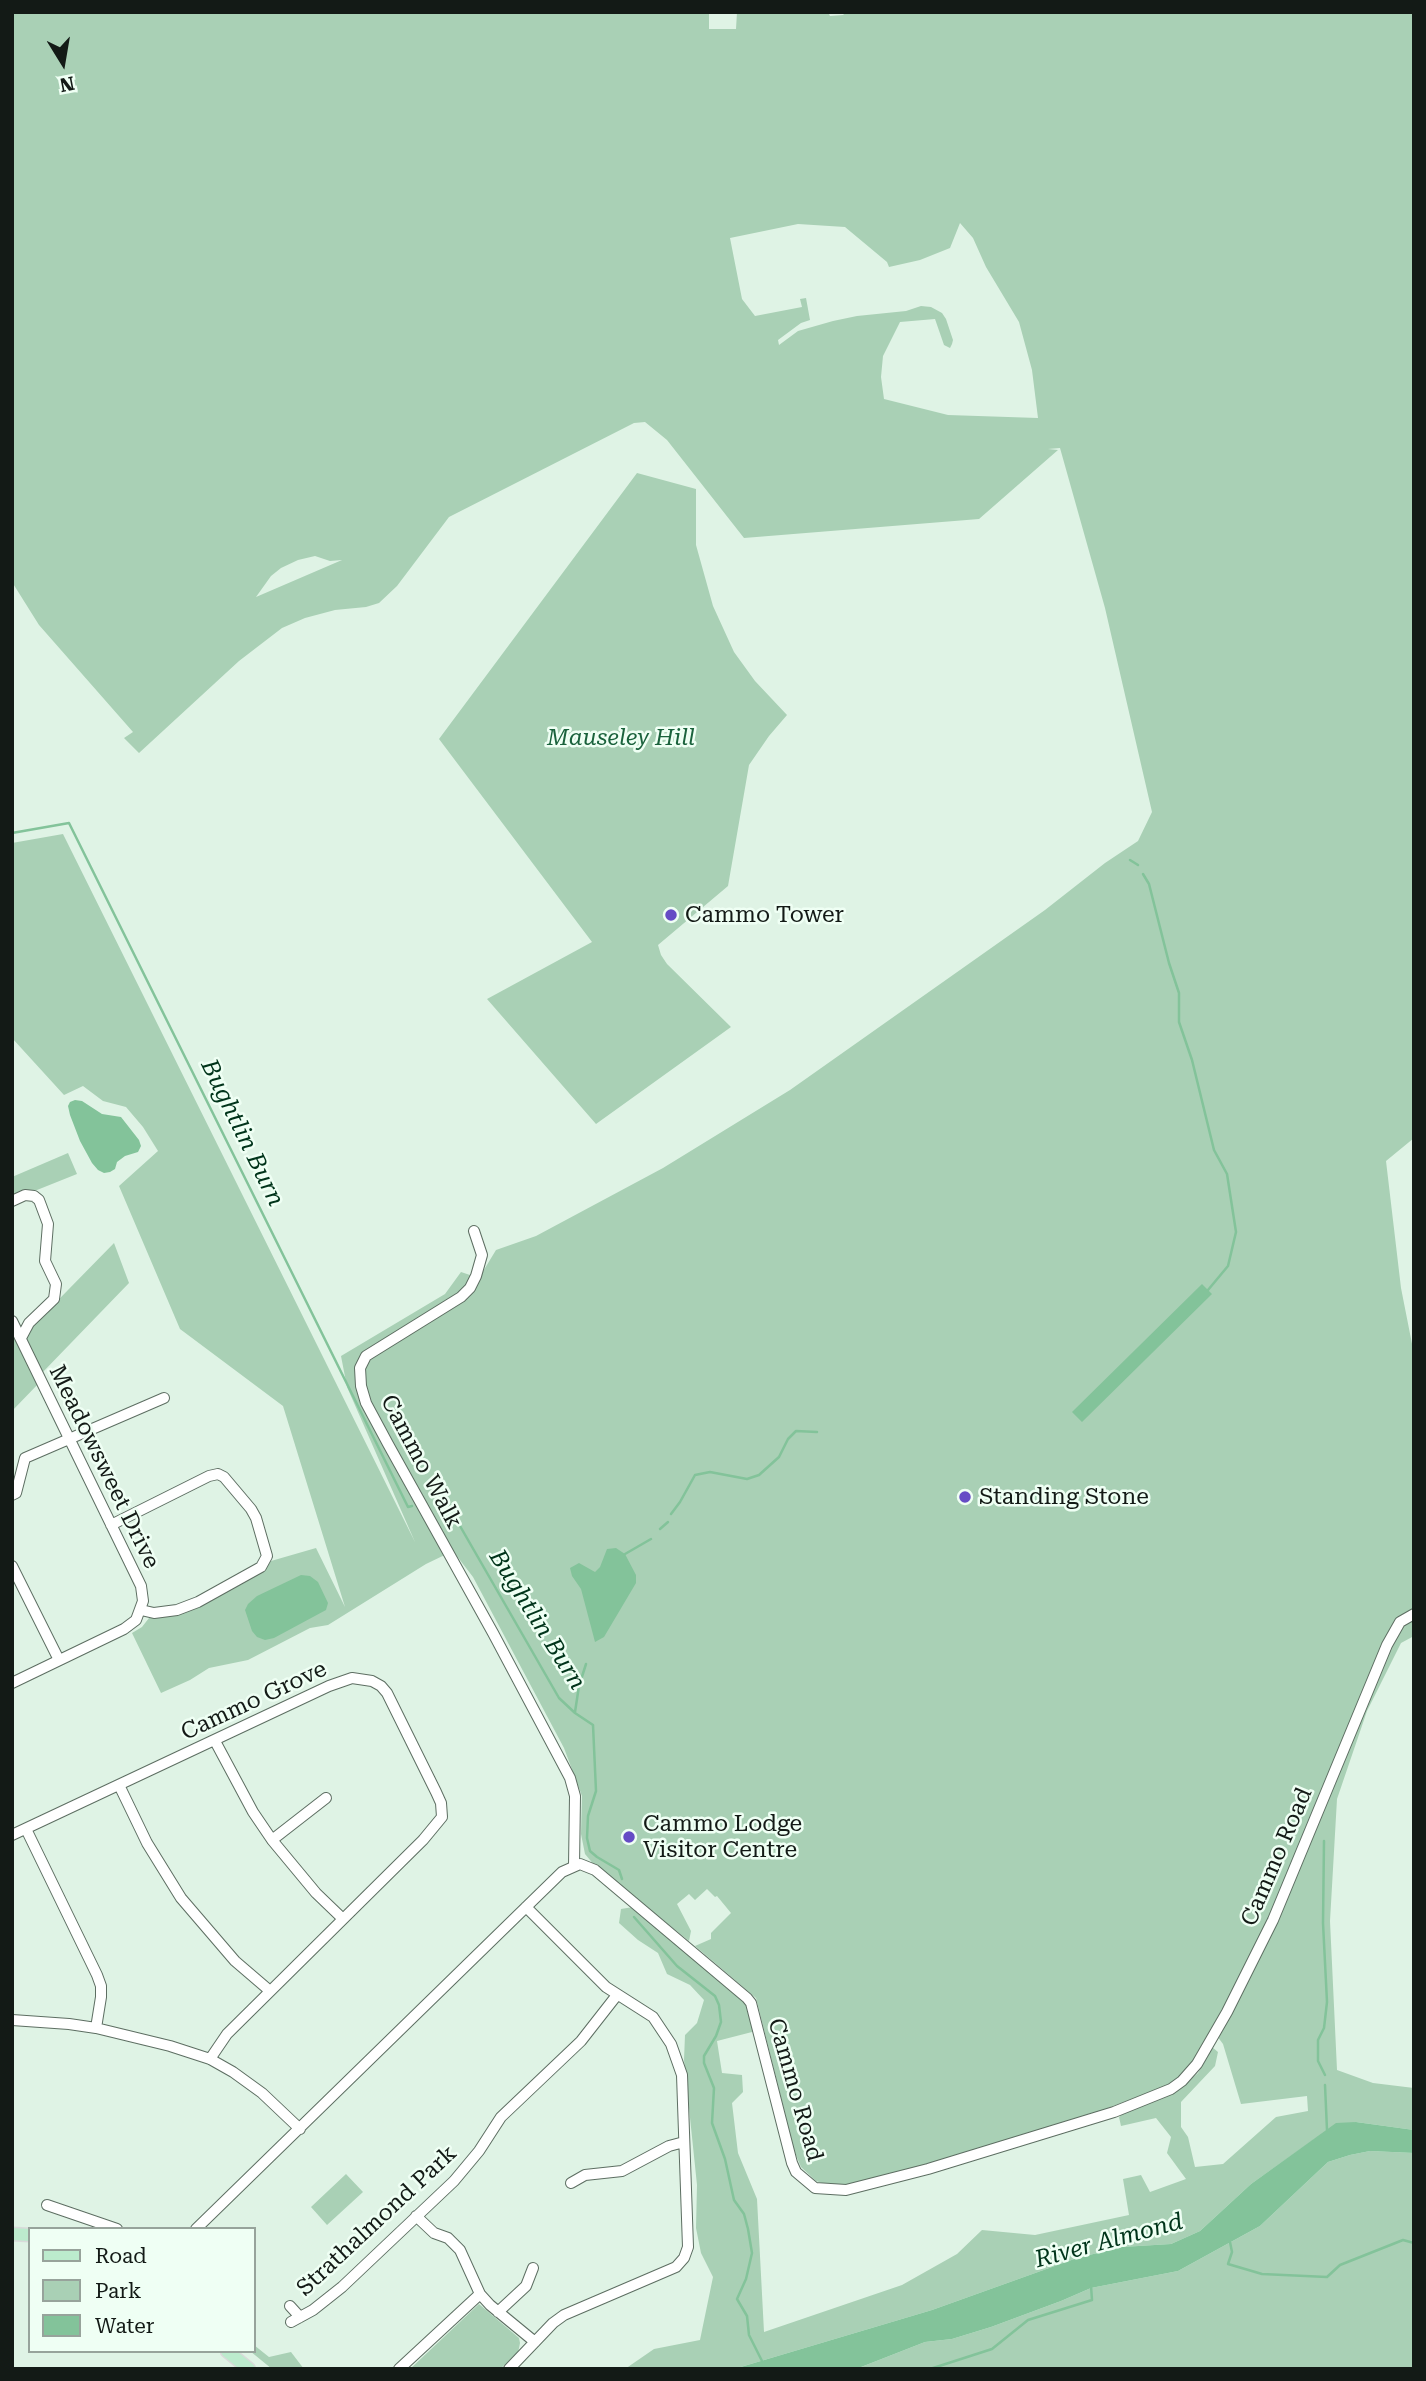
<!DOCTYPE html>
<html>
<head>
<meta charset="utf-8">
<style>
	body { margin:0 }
	#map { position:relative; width:1426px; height:2381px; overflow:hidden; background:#dff3e5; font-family:"Roboto Serif",serif }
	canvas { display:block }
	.frame { position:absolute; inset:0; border:14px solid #131a16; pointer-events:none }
	.legend { position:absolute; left:28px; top:2227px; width:228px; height:126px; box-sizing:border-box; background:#effff4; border:2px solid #97a39b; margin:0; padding:9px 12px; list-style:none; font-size:21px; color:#131a16 }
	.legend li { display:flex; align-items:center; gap:14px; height:35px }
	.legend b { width:35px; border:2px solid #97a39b }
	.north { position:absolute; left:28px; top:28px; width:70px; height:70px; -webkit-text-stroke:5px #effff4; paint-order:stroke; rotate:169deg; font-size:19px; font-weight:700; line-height:28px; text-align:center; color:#131a16 }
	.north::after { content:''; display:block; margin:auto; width:24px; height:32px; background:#131a16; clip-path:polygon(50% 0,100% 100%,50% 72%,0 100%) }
</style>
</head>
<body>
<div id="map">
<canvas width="1426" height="2381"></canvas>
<div class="frame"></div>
<ul class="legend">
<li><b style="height:9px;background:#bcebcd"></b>Road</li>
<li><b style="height:19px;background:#a9d0b5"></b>Park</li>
<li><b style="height:19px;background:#83c39a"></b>Water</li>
</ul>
<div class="north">N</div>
</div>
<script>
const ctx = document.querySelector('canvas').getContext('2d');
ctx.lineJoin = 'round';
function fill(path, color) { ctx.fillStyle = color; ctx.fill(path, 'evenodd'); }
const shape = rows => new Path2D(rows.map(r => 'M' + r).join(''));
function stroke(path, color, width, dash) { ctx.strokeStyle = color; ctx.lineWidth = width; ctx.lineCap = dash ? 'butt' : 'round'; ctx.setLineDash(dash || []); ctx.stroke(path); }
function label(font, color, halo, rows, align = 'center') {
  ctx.font = font + ' "Roboto Serif",serif'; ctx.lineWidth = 5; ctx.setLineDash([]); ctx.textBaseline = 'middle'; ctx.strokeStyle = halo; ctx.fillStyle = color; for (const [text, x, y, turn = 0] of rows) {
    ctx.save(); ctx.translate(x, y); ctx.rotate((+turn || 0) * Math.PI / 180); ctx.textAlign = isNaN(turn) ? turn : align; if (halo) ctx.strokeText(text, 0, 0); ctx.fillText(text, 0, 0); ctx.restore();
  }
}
fill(shape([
	[12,12,699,12,709,13,709,29,736,29,737,12,828,12,830,16,843,15,846,12,1414,12,1414,1138,1386,1161,1401,1288,1414,1354,1414,1636,1401,1643,1367,1711,1337,1799,1330,1921,1337,2070,1373,2083,1414,2088,1414,2130,1356,2122,1316,2138,1251,2184,1200,2231,1171,2244,1122,2247,1077,2258,932,2310,734,2369,625,2369,654,2349,700,2340,713,2277,701,2253,696,2228,697,2185,684,2060,685,2035,697,2023,704,2000,690,1985,667,1974,658,1953,638,1940,619,1923,621,1909,633,1907,747,2003,753,2018,752,2032,717,2041,722,2073,742,2075,743,2092,732,2103,738,2153,757,2199,764,2332,902,2285,957,2254,982,2230,1035,2235,1129,2215,1123,2179,1141,2175,1150,2192,1186,2179,1167,2153,1171,2137,1156,2118,1121,2126,1119,2117,1125,2112,1159,2099,1180,2088,1198,2073,1212,2047,1218,2052,1215,2066,1181,2102,1181,2127,1188,2137,1195,2167,1223,2164,1276,2117,1308,2111,1307,2096,1241,2104,1223,2044,1211,2028,1204,2046,1187,2069,1171,2084,1100,2111,990,2147,847,2185,831,2186,816,2181,801,2167,795,2153,756,1998,695,1946,711,1939,711,1933,731,1913,717,1896,715,1897,707,1889,695,1900,689,1894,677,1904,691,1931,689,1941,595,1866,585,1854,581,1834,582,1796,564,1748,473,1577,453,1551,426,1564,328,1625,310,1628,248,1660,209,1668,190,1680,161,1693,132,1633,142,1627,149,1618,178,1615,263,1572,271,1561,316,1548,345,1607,283,1406,180,1329,119,1186,158,1151,143,1127,126,1107,103,1101,83,1086,64,1095,12,1038,12,843,63,834,415,1542,347,1387,341,1356,445,1294,461,1272,479,1278,496,1250,536,1236,663,1168,790,1090,1045,910,1105,863,1138,841,1152,812,1105,608,1060,448,1048,449,1058,450,979,519,744,538,667,440,645,422,634,423,449,517,397,586,379,603,366,607,335,610,305,618,282,628,239,661,139,753,124,738,133,732,39,625,12,582],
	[960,223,973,238,986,267,1019,322,1032,370,1038,418,948,415,884,399,881,377,883,356,900,322,935,319,944,345,950,348,952,344,953,340,946,319,942,313,931,307,921,306,906,311,857,316,833,321,798,331,779,345,778,340,801,323,810,320,806,298,800,299,802,307,755,316,742,299,730,238,798,224,845,227,887,262,889,267,920,260,950,248],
	[315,556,330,561,342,560,256,597,271,576,281,568,298,560],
	[637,473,696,489,696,545,713,606,734,652,755,681,787,715,769,736,749,765,728,886,658,945,661,955,667,964,731,1027,596,1124,487,999,592,942,439,739],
	[68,1153,77,1174,12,1200,12,1177],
	[114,1243,129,1283,41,1374,21,1338],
	[16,1333,40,1382,12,1411,12,1337],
	[1370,2151,1414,2153,1414,2369,856,2369,925,2342,952,2339,991,2327,1061,2301,1091,2288,1178,2271,1260,2226,1328,2162,1350,2155],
	[346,2174,363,2192,327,2225,311,2207],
	[479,2304,519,2338,520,2343,518,2353,500,2369,410,2369],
	[254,2345,269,2357,291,2352,304,2369,272,2369,250,2351,254,2351]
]), '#a9d0b5');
fill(shape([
	[75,1100,82,1101,102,1114,121,1117,139,1140,141,1146,138,1152,125,1156,117,1162,115,1169,110,1172,104,1173,98,1170,92,1163,80,1141,70,1115,68,1106,70,1102],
	[1202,1284,1212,1294,1082,1422,1072,1412],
	[616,1548,625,1554,636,1575,636,1583,604,1637,595,1642,581,1589,572,1576,570,1568,579,1563,595,1572,600,1567,607,1549],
	[301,1575,310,1576,318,1582,328,1603,326,1610,274,1638,265,1640,257,1637,252,1631,245,1610,248,1604,257,1596],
	[1356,2122,1414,2130,1414,2153,1370,2151,1350,2155,1328,2162,1260,2226,1178,2271,1091,2288,1061,2301,991,2327,952,2339,925,2342,856,2369,734,2369,932,2310,1077,2258,1122,2247,1171,2244,1200,2231,1251,2184,1336,2123]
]), '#83c39a');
stroke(shape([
	[12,833,69,823,408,1507,412,1506],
	[1130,860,1138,865],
	[1143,874,1149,884,1169,963,1179,993,1179,1022,1192,1060,1214,1150,1227,1174,1236,1232,1228,1266,1208,1290],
	[436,1495,441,1493,559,1698,575,1713,593,1725,596,1791,588,1816,587,1838,590,1851,597,1857,619,1870,622,1879],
	[671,1514,680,1502,695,1475,710,1472,747,1479,759,1475,779,1457,788,1439,796,1431,817,1432],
	[660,1529,668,1522],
	[625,1554,651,1539],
	[575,1712,579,1686,586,1664],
	[1324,1841,1323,1923,1327,2002,1324,2028,1318,2040,1318,2061,1325,2075],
	[634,1917,677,1966,715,1996,719,2005,721,2022,716,2036,704,2056,704,2063,714,2088,712,2123,725,2159,734,2200,744,2214,748,2229,752,2253,746,2279,737,2299,747,2316,749,2335,762,2361],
	[1325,2085,1327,2130],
	[1230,2242,1232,2252,1228,2264,1262,2274,1327,2277,1340,2265,1403,2240,1414,2243],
	[930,2369,992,2349,1028,2320,1092,2300,1091,2286]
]), '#83c39a', 2.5);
const minor = shape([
	[12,1201,25,1195,34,1196,39,1200,48,1224,45,1261,56,1284,54,1299,29,1323,21,1338],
	[474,1231,482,1255,476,1276,470,1288,461,1297,366,1356,360,1368,361,1386,366,1403,388,1444,493,1633,570,1778,575,1796,574,1866],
	[12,1321,141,1586,143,1601,136,1620,124,1629,12,1683],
	[12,1495,16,1493,25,1458,164,1398],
	[111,1525,209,1476,218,1474,224,1477,251,1509,256,1518,267,1556,261,1567,198,1602,177,1610,154,1613,141,1610],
	[12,1566,59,1660],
	[215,1741,253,1812,272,1840,316,1893,343,1919],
	[119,1785,147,1843,181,1898,235,1961,270,1991],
	[26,1829,97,1975,101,1986,101,1997,96,2028],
	[12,1835,329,1686,352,1678,372,1681,381,1686,387,1693,436,1792,441,1803,442,1817,423,1840,227,2034,210,2059],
	[272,1840,326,1798],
	[12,2020,69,2024,96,2028,170,2046,210,2059,233,2072,262,2093,300,2129],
	[571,2183,585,2175,622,2171,669,2146,684,2142],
	[47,2205,117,2229],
	[416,2216,434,2233,448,2238,460,2250,480,2294,490,2305,535,2342],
	[196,2229,562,1872,580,1864,595,1870,747,1998,751,2003,792,2163,796,2172,815,2188,846,2190,928,2169,1114,2112,1171,2089,1182,2081,1197,2064,1227,2012,1273,1920,1387,1645,1400,1622,1414,1614],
	[290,2306,300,2317],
	[498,2312,526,2286,533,2268],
	[291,2322,313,2310,342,2287,454,2181,479,2151,501,2117,581,2041,617,1995],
	[399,2369,480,2294],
	[509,2369,553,2323,564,2315,676,2267,684,2258,688,2247,682,2075,671,2044,653,2017,606,1987,526,1907]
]);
const major = shape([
	[12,2234,30,2235],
	[227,2351,249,2369]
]);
stroke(minor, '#5d6e62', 12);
stroke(major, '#d9dada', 15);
stroke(minor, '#fff', 10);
stroke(major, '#bcebcd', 12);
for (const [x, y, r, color] of [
	[671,915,7,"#664cc5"],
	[965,1497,7,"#664cc5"],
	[629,1837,7,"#664cc5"]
]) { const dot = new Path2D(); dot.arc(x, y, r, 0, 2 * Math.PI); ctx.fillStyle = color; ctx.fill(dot); stroke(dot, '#effff4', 2.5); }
label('italic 23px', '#1a623c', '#effff4', [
	["Mauseley Hill",621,738]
]);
label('23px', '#131a16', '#effff4', [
	["Cammo Tower",685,915],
	["Standing Stone",979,1497],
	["Cammo Lodge",643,1824],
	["Visitor Centre",643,1850]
], 'left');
label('23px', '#131a16', '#effff4', [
	["Cammo Walk",421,1462,62],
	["Meadowsweet Drive",104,1467,64],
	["Cammo Grove",254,1701,-25],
	["Cammo Road",1277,1857,-67],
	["Cammo Road",795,2090,74],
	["Strathalmond Park",377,2221,-43]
]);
label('italic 24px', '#00341a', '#effff4', [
	["Bughtlin Burn",242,1133,64],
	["Bughtlin Burn",537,1620,58],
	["River Almond",1109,2241,-15]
]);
</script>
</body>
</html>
